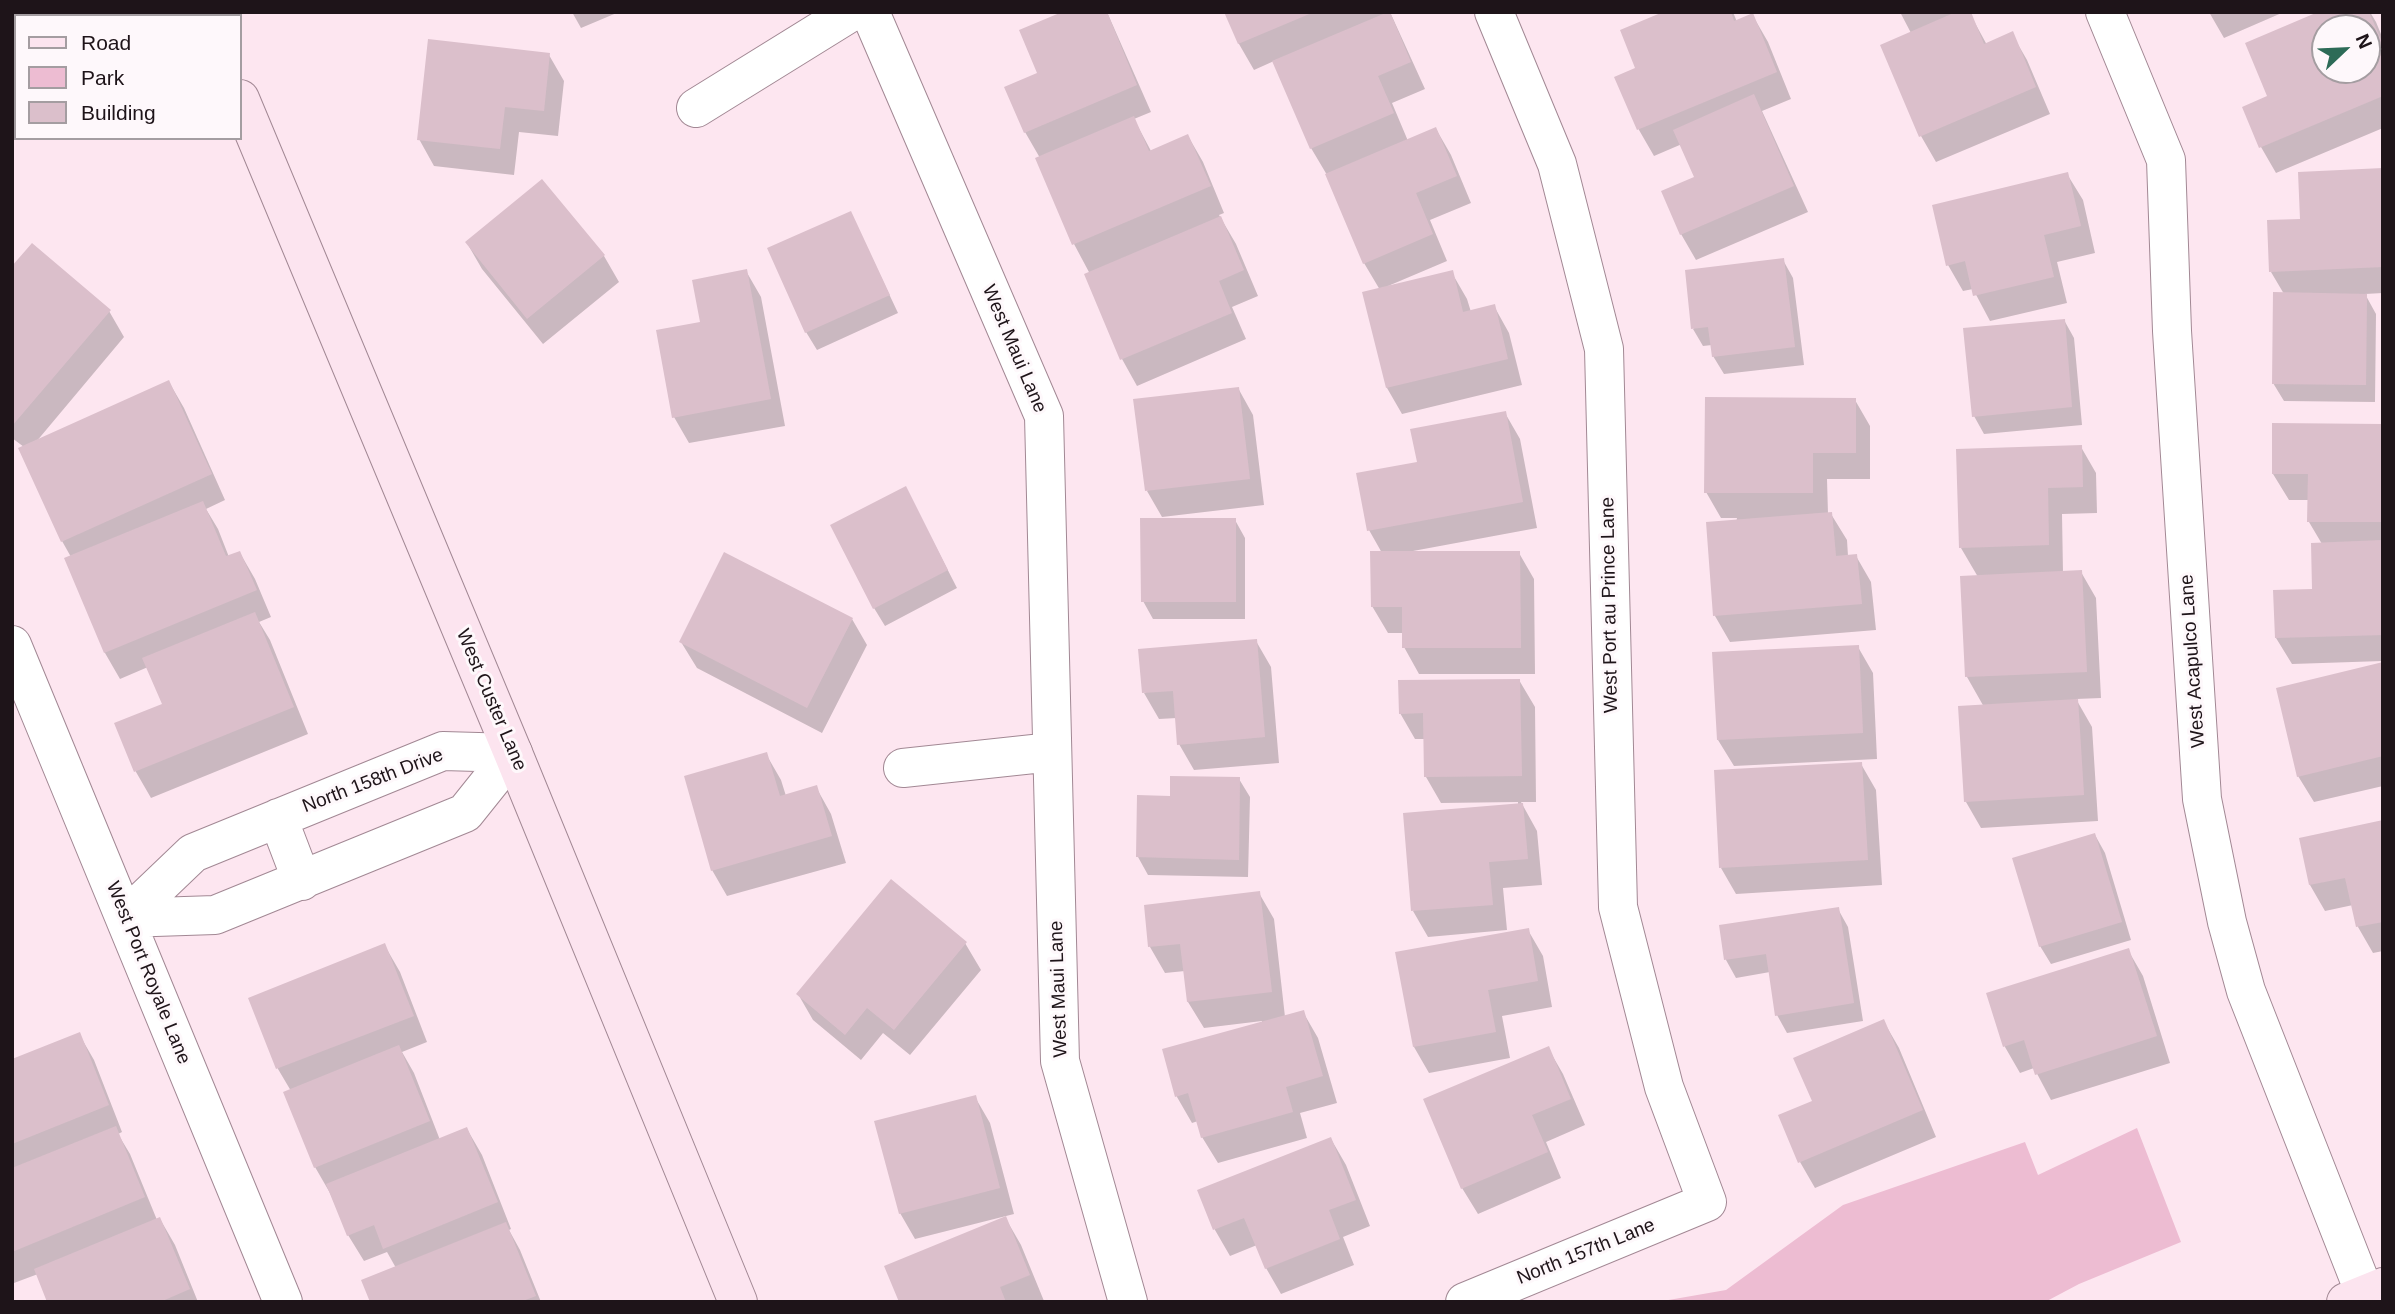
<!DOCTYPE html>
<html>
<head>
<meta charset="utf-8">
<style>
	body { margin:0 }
	#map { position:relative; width:2395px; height:1314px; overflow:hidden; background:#fde6f0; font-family:Arial,sans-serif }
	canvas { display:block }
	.frame { position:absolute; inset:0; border:14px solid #1e1419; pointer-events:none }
	.legend { position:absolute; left:14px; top:14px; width:228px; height:126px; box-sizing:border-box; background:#fef8fb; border:2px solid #a49da1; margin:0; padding:9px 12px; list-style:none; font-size:21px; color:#1e1419 }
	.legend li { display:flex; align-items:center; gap:14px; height:35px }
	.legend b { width:35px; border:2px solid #a49da1 }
	.north { position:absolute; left:2311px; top:14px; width:70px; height:70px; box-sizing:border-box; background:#fef8fb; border:2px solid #a49da1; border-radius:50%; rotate:67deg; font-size:19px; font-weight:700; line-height:28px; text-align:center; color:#1e1419 }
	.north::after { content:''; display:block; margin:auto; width:24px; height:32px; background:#2d6b57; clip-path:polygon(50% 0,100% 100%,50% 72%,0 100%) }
</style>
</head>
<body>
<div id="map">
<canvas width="2395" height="1314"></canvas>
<div class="frame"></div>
<ul class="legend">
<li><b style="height:9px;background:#fce4ef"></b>Road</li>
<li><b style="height:19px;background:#edbcd2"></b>Park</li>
<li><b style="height:19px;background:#dbbfcb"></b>Building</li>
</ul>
<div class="north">N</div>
</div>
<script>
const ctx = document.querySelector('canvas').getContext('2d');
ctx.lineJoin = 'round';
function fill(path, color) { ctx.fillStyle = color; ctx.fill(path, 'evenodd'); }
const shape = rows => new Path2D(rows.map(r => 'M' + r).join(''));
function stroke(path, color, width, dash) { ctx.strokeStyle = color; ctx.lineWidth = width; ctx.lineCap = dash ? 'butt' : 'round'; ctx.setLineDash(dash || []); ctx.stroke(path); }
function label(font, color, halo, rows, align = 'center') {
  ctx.font = font + ' Arial,sans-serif'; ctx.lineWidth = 6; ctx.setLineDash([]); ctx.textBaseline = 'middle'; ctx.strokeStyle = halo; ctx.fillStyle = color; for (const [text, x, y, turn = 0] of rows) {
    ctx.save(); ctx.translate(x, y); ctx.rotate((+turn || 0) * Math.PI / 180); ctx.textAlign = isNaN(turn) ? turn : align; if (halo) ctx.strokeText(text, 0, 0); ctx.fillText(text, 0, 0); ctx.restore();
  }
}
fill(shape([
	[2137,1128,2181,1242,2079,1284,2045,1302,1657,1302,1726,1290,1843,1205,2025,1142,2038,1175]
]), '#edbcd2');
fill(shape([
	[572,12,619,12,581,28],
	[1107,12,1151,112,1134,119,1151,151,1188,136,1203,162,1224,213,1219,215,1236,244,1258,296,1232,307,1246,339,1137,386,1122,359,1086,275,1090,274,1074,244,1037,159,1040,158,1025,132,1040,74],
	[1226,12,1390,12,1425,89,1392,103,1408,141,1436,129,1451,155,1471,203,1430,220,1447,261,1388,286,1452,273,1467,299,1471,312,1494,306,1509,333,1522,385,1402,414,1387,388,1364,294,1380,290,1364,263,1327,175,1311,148,1274,61,1254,70,1239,44],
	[1667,12,1733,12,1737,22,1753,16,1768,42,1791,99,1762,111,1808,212,1696,260,1681,234,1697,178,1682,144,1654,156,1639,130,1617,77,1637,69],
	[1900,12,1969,12,1987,45,2012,34,2027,60,2050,114,1936,162,1921,136,1911,33],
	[2209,12,2284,12,2224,38],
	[2322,12,2370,12,2376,22,2383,39,2383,128,2276,173,2261,147,2244,108,2269,97],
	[2325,28,2367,28,2367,70,2325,70],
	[549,55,564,81,558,136,519,132,514,175,434,166,419,139],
	[2383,169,2383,293,2365,294,2376,314,2375,402,2284,401,2273,383,2284,294,2271,272,2302,220],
	[2067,174,2083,200,2095,253,2057,262,2067,303,1990,321,1973,289,1963,291,1948,265],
	[542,181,604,256,619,282,543,344,482,269,467,243],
	[851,213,898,313,817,350,806,332],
	[1783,260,1793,278,1804,365,1724,374,1713,356,1712,345,1703,346,1693,329],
	[12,269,109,311,124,337,36,442,169,382,184,408,225,500,206,509,218,529,229,557,240,553,255,579,271,617,259,622,270,640,308,734,151,798,136,772,116,724,164,704,148,667,120,679,105,653,66,559,71,557,62,541,24,447,12,438],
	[746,271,761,297,785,426,689,443,674,417],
	[2064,320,2074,338,2082,425,1984,434,1974,416],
	[1238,388,1253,415,1264,505,1162,517,1147,491],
	[1855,400,1870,426,1870,479,1827,479,1828,514,1831,514,1847,540,1848,556,1856,556,1871,582,1876,630,1730,642,1715,616,1737,518,1721,518,1706,492],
	[1505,413,1520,439,1537,528,1413,551,1519,553,1534,579,1535,674,1419,674,1404,647,1404,633,1388,633,1372,606,1382,553,1369,530,1419,463],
	[2383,425,2383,661,2292,664,2276,638,2314,591,2322,544,2309,522,2309,500,2289,500,2273,474],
	[2081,447,2096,473,2097,513,2062,514,2063,573,2081,572,2096,598,2101,698,2076,699,2092,727,2098,821,1981,828,1966,802,1984,707,1967,677,1962,577,1978,577,1961,548],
	[915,506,957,588,885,626,874,608],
	[1235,520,1245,538,1245,619,1153,619,1143,601],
	[852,619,867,645,822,733,697,668,681,642],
	[1256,641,1271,667,1279,763,1194,770,1179,744,1177,718,1159,719,1144,693],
	[1858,647,1873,673,1877,759,1734,766,1718,740],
	[2383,664,2383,786,2314,802,2298,776],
	[1519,680,1535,707,1536,802,1521,802,1537,831,1542,885,1503,888,1507,930,1428,937,1413,911,1518,805,1518,802,1441,803,1426,777,1425,739,1415,739,1400,713],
	[766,754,781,780,786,796,816,787,831,814,846,863,727,896,712,870],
	[1861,764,1876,790,1882,885,1736,894,1721,868],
	[1239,779,1250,797,1248,877,1148,875,1138,857,1172,798],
	[2383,822,2383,951,2373,953,2358,927,2353,905,2325,911,2310,885,2301,839],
	[2095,835,2105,853,2131,940,2051,964,2040,946],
	[1259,893,1274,919,1285,1017,1303,1012,1318,1038,1337,1103,1300,1113,1307,1138,1218,1163,1202,1137,1198,1121,1192,1123,1177,1097,1164,1051,1262,1023,1262,1021,1204,1028,1188,1002,1185,971,1165,973,1150,947,1146,906],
	[1838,909,1848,927,1863,1021,1787,1033,1777,1015,1770,972,1736,978,1726,960,1721,926],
	[1528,930,1543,956,1552,1007,1502,1016,1510,1058,1429,1073,1414,1047,1397,953],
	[965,943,981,970,910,1055,883,1033,861,1060,813,1020,798,994],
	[385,946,400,972,427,1042,402,1052,414,1073,440,1140,467,1129,482,1155,511,1229,509,1230,520,1250,541,1302,371,1302,396,1268,387,1252,364,1261,348,1235,330,1193,315,1167,291,1091,278,1069,250,999],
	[2128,950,2143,976,2170,1063,2051,1100,2034,1068,2020,1073,2005,1047,1988,994],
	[1884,1022,1899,1048,1936,1137,1815,1188,1800,1162],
	[79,1034,94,1060,122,1132,118,1134,130,1154,157,1220,160,1219,175,1245,198,1302,49,1302,38,1274,14,1283,12,1280,12,1061],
	[1548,1048,1563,1074,1585,1125,1546,1142,1561,1178,1478,1214,1462,1188],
	[975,1097,990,1123,1014,1214,915,1239,900,1213],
	[1331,1139,1346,1165,1370,1226,1343,1237,1354,1265,1281,1294,1266,1268,1257,1245,1230,1256,1215,1230,1200,1191],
	[1006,1219,1021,1245,1044,1301,901,1302]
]), '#0003');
fill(shape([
	[1062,12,1107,12,1137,85,1024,133,1004,87,1037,73,1019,30],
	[1224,12,1314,12,1238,44],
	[1388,12,1390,12,1411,62,1378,76,1394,113,1310,149,1272,61],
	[1663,12,1731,12,1734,21,1753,13,1777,72,1637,130,1614,77,1635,68,1620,30],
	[1956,12,1971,12,1984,44,2013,31,2036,87,1919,137,1880,45],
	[2318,12,2369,12,2383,44,2383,96,2259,148,2242,107,2267,96,2245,43],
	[2325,28,2367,28,2367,70,2325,70],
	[428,39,550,53,544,111,505,107,500,149,417,140],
	[1754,94,1794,186,1680,235,1661,191,1694,177,1673,130],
	[1134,116,1149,151,1188,134,1211,186,1072,245,1035,158],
	[1436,127,1457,176,1416,193,1433,234,1363,264,1325,174],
	[2383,168,2383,267,2269,272,2267,220,2300,219,2298,172],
	[2068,172,2081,226,2044,235,2054,277,1973,296,1965,261,1946,266,1932,205],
	[542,179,605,255,527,319,465,242],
	[851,211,890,295,805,333,767,248],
	[1221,216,1244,270,1219,281,1232,313,1120,360,1084,274],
	[32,243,111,310,12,426,12,266],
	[1784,258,1795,347,1712,357,1708,327,1691,329,1685,270],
	[747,269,771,399,672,418,656,330,700,322,692,280],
	[1453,270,1463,312,1495,304,1508,359,1386,388,1362,292],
	[2273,292,2367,294,2366,385,2272,384],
	[2065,319,2072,407,1972,417,1963,328],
	[169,380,212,474,61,542,18,448],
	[1239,387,1250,479,1145,491,1133,399],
	[1705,397,1856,398,1856,453,1813,453,1813,493,1704,493],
	[1506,411,1523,502,1367,531,1356,473,1417,462,1410,429],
	[2272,423,2383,424,2383,522,2307,522,2308,474,2272,474],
	[2082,445,2083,487,2048,488,2049,545,1959,548,1956,449],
	[906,486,948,570,873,609,830,525],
	[203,501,226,556,240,551,257,590,104,653,64,558],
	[1832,512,1836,556,1857,554,1862,604,1713,616,1706,522],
	[1140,518,1236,518,1236,602,1141,602],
	[2383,540,2383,635,2275,638,2273,590,2312,589,2311,543],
	[1370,551,1520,551,1521,648,1402,648,1402,607,1371,607],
	[724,552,853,618,807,708,679,642],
	[2082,570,2087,672,1965,677,1960,576],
	[255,612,294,707,134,772,114,723,162,704,142,658],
	[1257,639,1265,737,1177,745,1173,691,1142,693,1138,649],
	[1859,645,1863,733,1717,740,1712,652],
	[2383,662,2383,756,2297,777,2276,688],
	[1520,679,1522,776,1424,777,1423,713,1399,714,1398,680],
	[2078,699,2084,795,1964,802,1958,706],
	[767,752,780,796,817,785,832,836,711,871,684,776],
	[1862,762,1868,860,1719,868,1714,770],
	[1170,776,1240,777,1239,860,1136,857,1137,795,1170,796],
	[1523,803,1528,859,1489,862,1493,905,1411,911,1403,813],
	[2383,820,2383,922,2356,927,2345,878,2309,885,2299,838],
	[2095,833,2122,922,2039,947,2012,858],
	[891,879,967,942,894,1030,867,1008,845,1035,796,994],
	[1260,891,1272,992,1187,1002,1180,944,1148,947,1144,905],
	[1839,907,1854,1003,1775,1016,1766,954,1724,960,1719,925],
	[1529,928,1538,981,1488,990,1496,1032,1413,1047,1395,952],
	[385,943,414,1016,276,1069,248,998],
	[2129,948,2157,1036,2035,1075,2024,1040,2003,1047,1986,993],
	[1304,1010,1323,1076,1286,1087,1293,1112,1201,1138,1188,1093,1175,1097,1162,1049],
	[1884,1019,1923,1110,1798,1163,1778,1115,1812,1101,1793,1058],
	[80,1032,109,1105,12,1144,12,1059],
	[399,1045,430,1121,314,1168,283,1092],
	[1549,1046,1571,1099,1532,1115,1548,1152,1461,1189,1423,1099],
	[976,1095,1000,1188,899,1214,874,1121],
	[116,1126,145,1197,12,1252,12,1168],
	[467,1127,498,1202,383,1249,374,1225,347,1236,326,1184],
	[1331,1137,1356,1200,1329,1210,1340,1239,1265,1269,1244,1218,1213,1230,1197,1190],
	[1006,1216,1030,1275,1000,1287,1006,1302,899,1302,884,1266],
	[160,1217,190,1289,160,1302,47,1302,34,1269],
	[506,1222,536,1296,520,1302,370,1302,361,1280]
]), '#dbbfcb');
const street = shape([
	[870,12,1044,416,1060,1061,1128,1302],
	[2105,12,2166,160,2172,331,2202,799,2227,922,2246,991,2365,1294],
	[696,108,851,12],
	[12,645,283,1302],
	[903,768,1052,752],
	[278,818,302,881],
	[125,918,215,915,465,813,513,753],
	[125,918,193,853,443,751,513,753],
	[1465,1302,1707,1202,1664,1087,1618,907,1604,349,1557,164,1494,12]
]);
const secondary = shape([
	[204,12,205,16],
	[240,99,513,753,738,1302],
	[2346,1302,2383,1287]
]);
stroke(street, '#a28894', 40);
stroke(secondary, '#a28894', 40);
stroke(street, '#fff', 38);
stroke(secondary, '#fce4ef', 38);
label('19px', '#1e1419', '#fef8fb', [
	["West Maui Lane",1014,349,67],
	["West Port au Prince Lane",1610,605,-91],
	["West Acapulco Lane",2193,661,-94],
	["West Custer Lane",491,700,67],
	["North 158th Drive",373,781,-21],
	["West Port Royale Lane",148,973,68],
	["West Maui Lane",1059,989,-92],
	["North 157th Lane",1586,1252,-22]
]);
</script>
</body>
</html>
